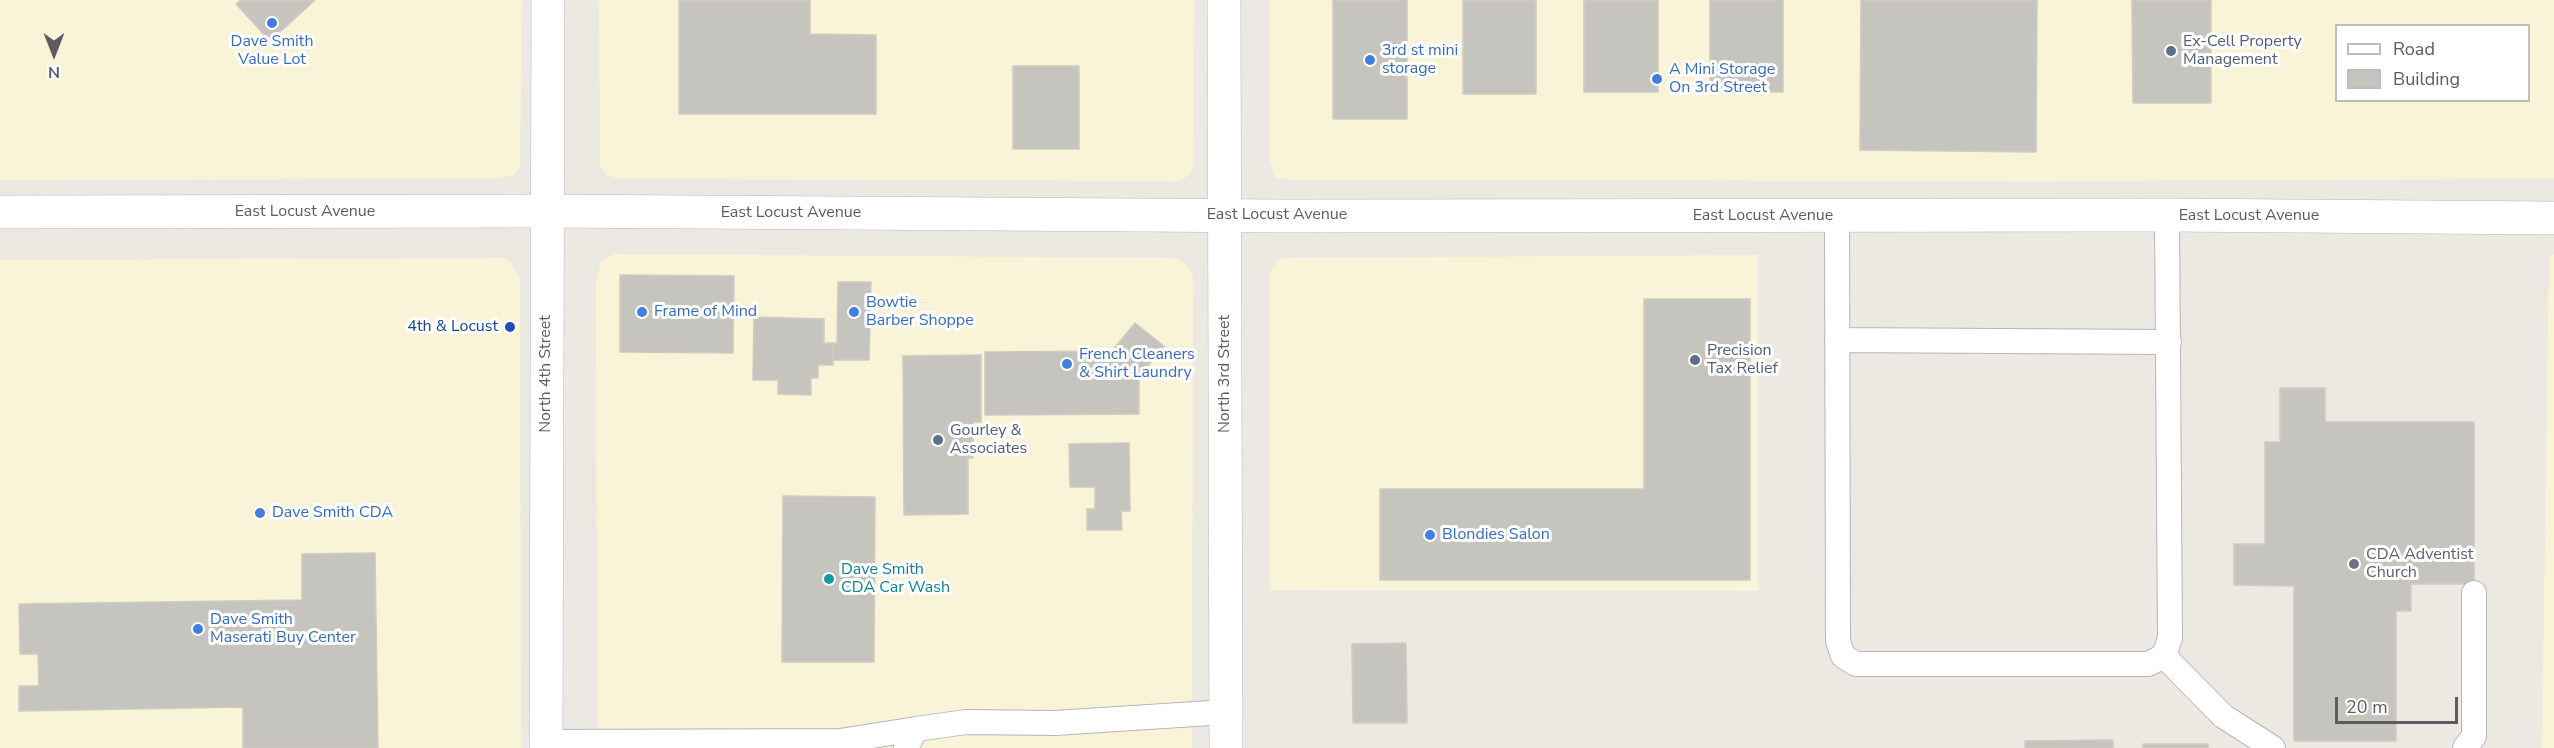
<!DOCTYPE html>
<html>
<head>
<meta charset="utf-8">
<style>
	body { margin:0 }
	#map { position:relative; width:2554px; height:748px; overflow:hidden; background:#ebe9e1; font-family:"Nunito Sans",sans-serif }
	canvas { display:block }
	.legend { position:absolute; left:2335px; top:24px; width:195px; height:78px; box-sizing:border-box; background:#fff; border:2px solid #bdbebf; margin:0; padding:8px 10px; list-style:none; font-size:18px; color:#5a5c60 }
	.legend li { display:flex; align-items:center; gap:12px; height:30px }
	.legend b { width:30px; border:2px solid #bdbebf }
	.north { position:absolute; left:24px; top:24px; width:60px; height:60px; -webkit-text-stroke:4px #fff; paint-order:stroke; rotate:180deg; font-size:16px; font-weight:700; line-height:24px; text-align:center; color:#5a5c60 }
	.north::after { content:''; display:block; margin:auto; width:21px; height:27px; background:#5a5c60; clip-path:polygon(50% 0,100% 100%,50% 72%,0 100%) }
	.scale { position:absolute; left:2335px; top:697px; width:123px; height:27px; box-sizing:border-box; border:3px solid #5a5c60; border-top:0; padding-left:8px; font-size:18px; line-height:21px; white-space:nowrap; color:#5a5c60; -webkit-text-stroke:4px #fff; paint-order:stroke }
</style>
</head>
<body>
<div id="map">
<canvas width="2554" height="748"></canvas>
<ul class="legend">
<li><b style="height:8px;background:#fff"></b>Road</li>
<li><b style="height:16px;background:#c6c4be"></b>Building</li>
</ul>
<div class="north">N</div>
<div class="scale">20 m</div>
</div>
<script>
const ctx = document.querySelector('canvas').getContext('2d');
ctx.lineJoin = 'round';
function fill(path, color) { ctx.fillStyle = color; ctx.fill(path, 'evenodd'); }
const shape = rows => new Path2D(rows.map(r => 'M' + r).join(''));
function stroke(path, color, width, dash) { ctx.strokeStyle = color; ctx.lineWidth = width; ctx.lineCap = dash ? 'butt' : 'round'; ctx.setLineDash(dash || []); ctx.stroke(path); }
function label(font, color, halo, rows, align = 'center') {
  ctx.font = font + ' "Nunito Sans",sans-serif'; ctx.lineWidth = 6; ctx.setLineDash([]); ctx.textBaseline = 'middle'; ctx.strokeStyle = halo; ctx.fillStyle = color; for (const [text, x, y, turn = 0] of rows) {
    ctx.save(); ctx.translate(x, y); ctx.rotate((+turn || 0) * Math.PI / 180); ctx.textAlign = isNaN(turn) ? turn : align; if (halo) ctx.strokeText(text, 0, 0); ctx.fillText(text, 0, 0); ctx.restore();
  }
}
fill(shape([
	[0,0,522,0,520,165,516,173,510,176,495,179,0,180],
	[599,0,1194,0,1193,167,1187,177,1177,181,619,179,607,175,600,166],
	[1270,0,2554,0,2554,179,2044,181,1287,180,1275,177,1269,158],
	[2336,26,2528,26,2528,100,2336,100],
	[615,254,1174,258,1186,263,1193,276,1192,748,597,748,596,282,601,261],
	[1758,255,1758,591,1270,590,1269,276,1272,268,1281,258],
	[2549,255,2554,255,2554,748,2542,748],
	[496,258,504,258,511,263,520,278,521,748,0,748,0,260]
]), '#f9f4d7');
const building = shape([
	[241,0,315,0,270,41,236,4,241,0],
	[679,0,810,0,810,34,876,35,876,114,679,114,679,0],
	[1333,0,1407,0,1407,119,1333,119,1333,0],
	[1463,0,1536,0,1536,94,1463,94,1463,0],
	[1584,0,1658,0,1658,92,1584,92,1584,0],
	[1710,0,1783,0,1783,92,1710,92,1710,0],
	[1861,0,2037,0,2036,152,1860,150,1861,0],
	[2132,0,2211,0,2211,103,2133,103,2132,0],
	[1013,66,1079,66,1079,149,1013,149,1013,66],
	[620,275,734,276,733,353,620,352,620,275],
	[838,282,871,282,869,360,832,360,833,343,837,343,838,282],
	[1644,299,1750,299,1750,580,1380,580,1380,489,1644,489,1644,299],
	[754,317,824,319,824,343,833,343,833,365,818,365,818,378,811,378,811,395,778,394,778,380,753,380,754,317],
	[1135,323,1164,346,1139,377,1139,414,985,415,985,352,1112,351,1135,323],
	[981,355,981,422,973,422,973,458,968,458,968,514,904,515,903,356,981,355],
	[2280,388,2325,388,2325,422,2474,422,2474,584,2411,584,2411,611,2396,611,2396,741,2294,741,2294,586,2234,585,2234,544,2265,544,2265,442,2280,442,2280,388],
	[1129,443,1130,511,1121,511,1122,530,1087,530,1087,509,1095,509,1095,487,1070,487,1069,444,1129,443],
	[783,496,875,497,874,662,782,662,783,496],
	[375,553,378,748,243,748,243,707,19,711,19,686,39,686,38,654,20,654,19,604,302,600,302,554,375,553],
	[1406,643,1407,723,1353,723,1352,644,1406,643],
	[2113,740,2113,748,2025,748,2025,741,2113,740],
	[2143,744,2208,744,2208,748,2143,748,2143,744]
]);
fill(building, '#c6c4be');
stroke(building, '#cfcbc0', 1.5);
const service = shape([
	[1837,215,1838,641,1843,656,1856,664,2148,664,2164,656,2170,638,2167,215],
	[1837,340,2169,342],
	[2164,656,2223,716,2273,748],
	[546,742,840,741,916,729],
	[906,748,916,729,966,722,1055,723,1226,712],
	[2465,748,2474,736,2474,593]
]);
const minor = shape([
	[0,212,547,211,1282,216,2167,215,2554,218]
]);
const secondary = shape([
	[1224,0,1226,748],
	[546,748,548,0]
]);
stroke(service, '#b4b6ba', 26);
stroke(minor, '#b4b6ba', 34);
stroke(secondary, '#b5b7bc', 34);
stroke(service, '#fff', 24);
stroke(minor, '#fff', 33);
stroke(secondary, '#fff', 33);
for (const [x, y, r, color] of [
	[272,23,6,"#3f7fe0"],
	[2171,51,6,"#5c6f8a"],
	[1370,60,6,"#3f7fe0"],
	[1657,79,6,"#3f7fe0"],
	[642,312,6,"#3f7fe0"],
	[854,312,6,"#3f7fe0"],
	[510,327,6,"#1a4fb4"],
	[1695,360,6,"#5c6f8a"],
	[1067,364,6,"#3f7fe0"],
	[938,440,6,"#5c6f8a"],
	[260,513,6,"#3f7fe0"],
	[1430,535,6,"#3f7fe0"],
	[2354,564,6,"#6b7280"],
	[829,579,6,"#0f9aa8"],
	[198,629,6,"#3f7fe0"]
]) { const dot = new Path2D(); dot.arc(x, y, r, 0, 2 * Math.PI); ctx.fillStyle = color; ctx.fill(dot); stroke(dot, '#fff', 2); }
label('16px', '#366cbe', '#fff', [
	["Dave Smith",272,42,"center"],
	["Value Lot",272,60,"center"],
	["3rd st mini",1382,51],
	["storage",1382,69],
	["A Mini Storage",1669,70],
	["On 3rd Street",1669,88],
	["Bowtie",866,303],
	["Barber Shoppe",866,321],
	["Frame of Mind",654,312],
	["French Cleaners",1079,355],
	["& Shirt Laundry",1079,373],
	["Dave Smith CDA",272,513],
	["Blondies Salon",1442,535],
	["Dave Smith",210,620],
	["Maserati Buy Center",210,638]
], 'left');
label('16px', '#4e5e75', '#fff', [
	["Ex-Cell Property",2183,42],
	["Management",2183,60],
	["Precision",1707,351],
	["Tax Relief",1707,369],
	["Gourley &",950,431],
	["Associates",950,449]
], 'left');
label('16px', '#5a5c60', '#fff', [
	["East Locust Avenue",305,212],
	["East Locust Avenue",791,213],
	["East Locust Avenue",1277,215],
	["East Locust Avenue",1763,216],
	["East Locust Avenue",2249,216],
	["North 4th Street",546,374,-90],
	["North 3rd Street",1225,374,-90]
]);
label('16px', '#164399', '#fff', [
	["4th & Locust",498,327]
], 'right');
label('16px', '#5b616d', '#fff', [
	["CDA Adventist",2366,555],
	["Church",2366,573]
], 'left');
label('16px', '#0d838f', '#fff', [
	["Dave Smith",841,570],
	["CDA Car Wash",841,588]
], 'left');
</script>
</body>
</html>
